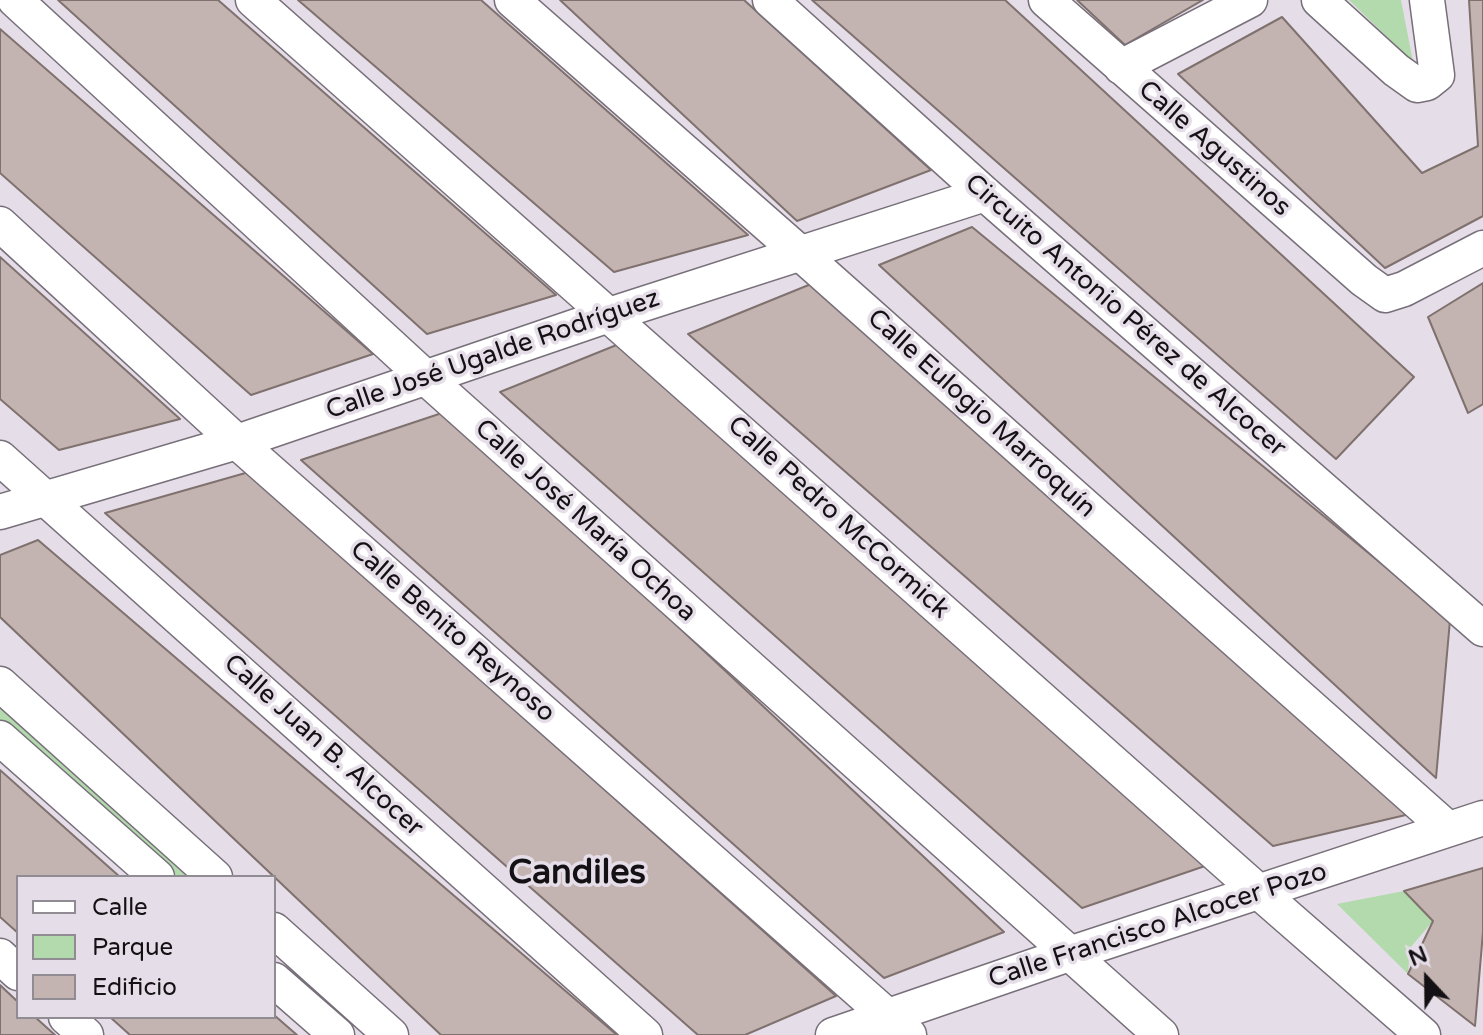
<!DOCTYPE html>
<html>
<head>
<meta charset="utf-8">
<style>
	body { margin:0 }
	#map { position:relative; width:1483px; height:1035px; overflow:hidden; background:#e5dde8; font-family:"Varela Round",sans-serif }
	canvas { display:block }
	.legend { position:absolute; left:16px; top:875px; width:260px; height:144px; box-sizing:border-box; background:#e5dde8; border:2px solid #918b93; margin:0; padding:10px 14px; list-style:none; font-size:24px; color:#141114 }
	.legend li { display:flex; align-items:center; gap:16px; height:40px }
	.legend b { width:40px; border:2px solid #918b93 }
	.north { position:absolute; left:1387px; top:939px; width:80px; height:80px; -webkit-text-stroke:6px #e5dde8; paint-order:stroke; rotate:338deg; font-size:22px; font-weight:700; line-height:32px; text-align:center; color:#141114 }
	.north::after { content:''; display:block; margin:auto; width:28px; height:36px; background:#141114; clip-path:polygon(50% 0,100% 100%,50% 72%,0 100%) }
</style>
</head>
<body>
<div id="map">
<canvas width="1483" height="1035"></canvas>
<ul class="legend">
<li><b style="height:10px;background:#fff"></b>Calle</li>
<li><b style="height:22px;background:#b2daac"></b>Parque</li>
<li><b style="height:22px;background:#c3b4b1"></b>Edificio</li>
</ul>
<div class="north">N</div>
</div>
<script>
const ctx = document.querySelector('canvas').getContext('2d');
ctx.lineJoin = 'round';
function fill(path, color) { ctx.fillStyle = color; ctx.fill(path, 'evenodd'); }
const shape = rows => new Path2D(rows.map(r => 'M' + r).join(''));
function stroke(path, color, width, dash) { ctx.strokeStyle = color; ctx.lineWidth = width; ctx.lineCap = dash ? 'butt' : 'round'; ctx.setLineDash(dash || []); ctx.stroke(path); }
function label(font, color, halo, rows, align = 'center') {
  ctx.font = font + ' "Varela Round",sans-serif'; ctx.lineWidth = 7; ctx.setLineDash([]); ctx.textBaseline = 'middle'; ctx.strokeStyle = halo; ctx.fillStyle = color; for (const [text, x, y, turn = 0] of rows) {
    ctx.save(); ctx.translate(x, y); ctx.rotate((+turn || 0) * Math.PI / 180); ctx.textAlign = isNaN(turn) ? turn : align; if (halo) ctx.strokeText(text, 0, 0); ctx.fillText(text, 0, 0); ctx.restore();
  }
}
fill(shape([
	[1349,0,1401,0,1413,62],
	[0,702,196,877,173,877,0,724],
	[1404,891,1433,921,1410,948,1408,974,1337,904]
]), '#b2daac');
const building = shape([
	[58,0,218,0,556,295,427,334,58,0],
	[298,0,481,0,748,235,614,272,298,0],
	[560,0,744,0,931,170,797,221,560,0],
	[812,0,1005,0,1414,377,1336,459,812,0],
	[1077,0,1203,0,1125,45,1077,0],
	[1469,0,1483,0,1483,216,1385,268,1178,74,1282,17,1422,173,1478,146,1469,0],
	[0,29,373,354,251,395,0,173,0,29],
	[972,227,1450,620,1436,778,879,265,972,227],
	[0,257,180,419,59,450,0,399,0,257],
	[821,280,1410,814,1273,846,688,334,821,280],
	[1483,283,1483,404,1468,413,1428,317,1483,283],
	[624,342,1205,866,1082,908,500,392,624,342],
	[448,411,1004,932,884,978,301,460,448,411],
	[249,472,836,996,745,1035,698,1035,105,513,249,472],
	[38,540,617,1035,441,1035,0,617,0,555,38,540],
	[0,770,120,877,18,877,18,933,0,917,0,770],
	[1483,868,1483,932,1475,1026,1408,974,1433,921,1404,891,1483,868],
	[0,985,18,1002,18,1017,35,1017,55,1035,0,1035,0,985],
	[274,1015,297,1035,130,1035,110,1017,274,1017,274,1015]
]);
fill(building, '#c3b4b1');
stroke(building, '#7f716e', 2);
const street = shape([
	[15,0,426,378,1161,1035],
	[253,0,1259,892,1423,1035],
	[512,0,801,254,1448,829],
	[770,0,985,194,1483,629],
	[1046,0,1364,280,1385,295,1404,289,1483,248],
	[1319,0,1396,70,1417,85,1427,83,1437,75,1427,0],
	[1121,67,1250,0],
	[0,224,237,442,909,1035],
	[0,458,645,1035],
	[0,512,237,442,609,315,985,194],
	[0,684,215,877],
	[0,738,157,877],
	[274,930,391,1035],
	[0,956,18,973],
	[274,980,337,1035],
	[66,1017,86,1035],
	[833,1035,1069,954,1483,818]
]);
stroke(street, '#776f79', 37);
stroke(street, '#fff', 34);
label('26px', '#141114', '#e5dde8', [
	["Calle Agustinos",1214,149,41],
	["Circuito Antonio Pérez de Alcocer",1125,316,41],
	["Calle José Ugalde Rodríguez",493,355,-19],
	["Calle Eulogio Marroquín",981,414,42],
	["Calle Pedro McCormick",838,518,42],
	["Calle José María Ochoa",585,521,42],
	["Calle Benito Reynoso",452,632,41],
	["Calle Juan B. Alcocer",323,746,42],
	["Calle Francisco Alcocer Pozo",1158,926,-18]
]);
label('bold 34px', '#141114', '#e5dde8', [
	["Candiles",577,874]
]);
</script>
</body>
</html>
